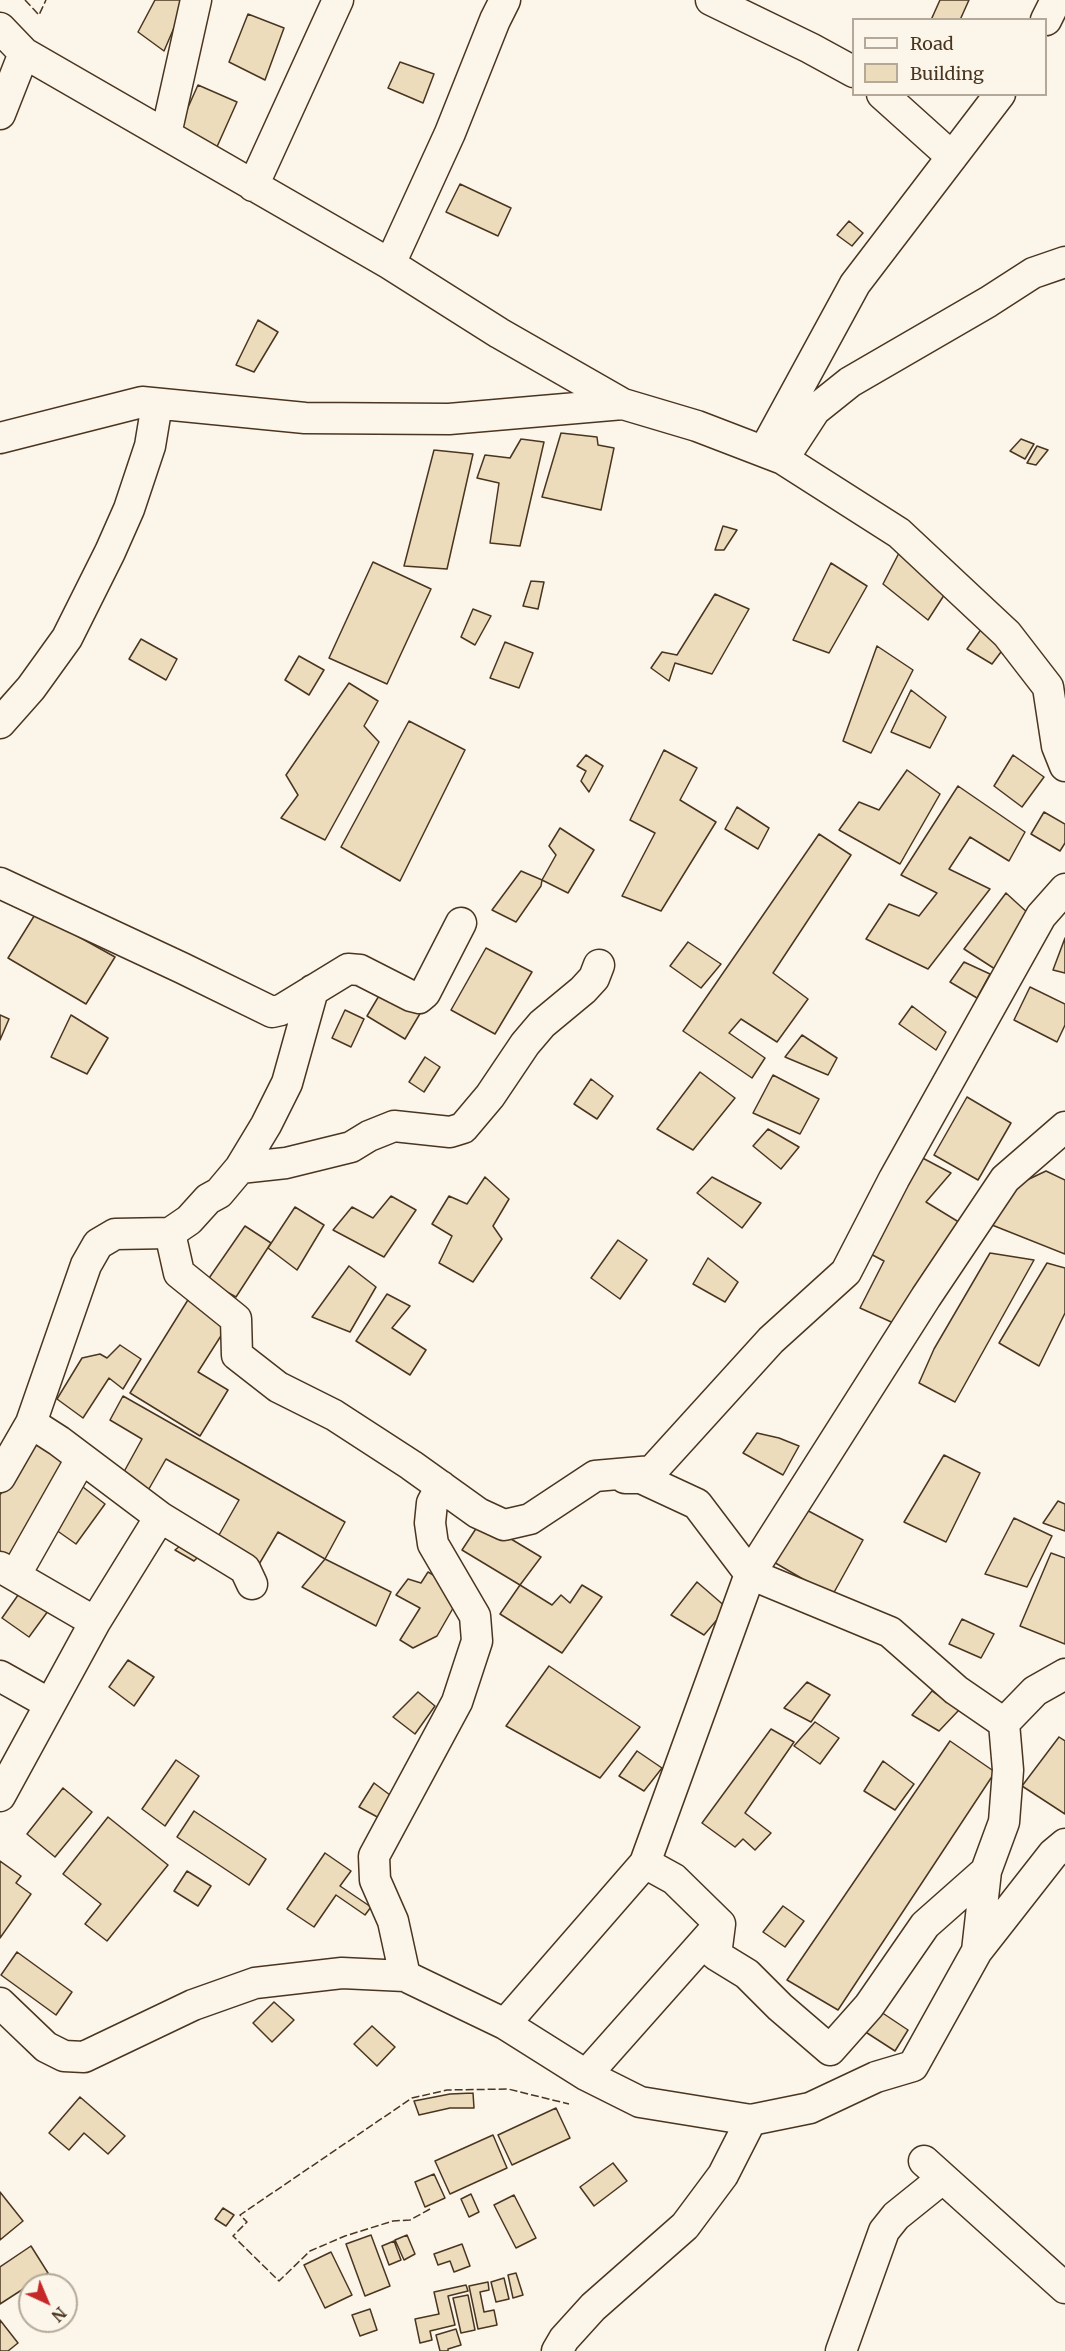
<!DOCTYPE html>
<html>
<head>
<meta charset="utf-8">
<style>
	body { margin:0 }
	#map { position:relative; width:1065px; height:2351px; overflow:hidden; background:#fbf6e9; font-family:Merriweather,serif }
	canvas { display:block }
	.legend { position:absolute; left:852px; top:18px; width:195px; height:78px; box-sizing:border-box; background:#fbf6e9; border:2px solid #b4a999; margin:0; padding:8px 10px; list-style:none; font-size:18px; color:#4a3520 }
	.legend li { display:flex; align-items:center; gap:12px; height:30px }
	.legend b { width:30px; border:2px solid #b4a999 }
	.north { position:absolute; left:18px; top:2273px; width:60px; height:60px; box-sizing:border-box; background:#fbf6e9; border:2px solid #b4a999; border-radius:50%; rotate:136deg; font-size:16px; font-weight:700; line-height:24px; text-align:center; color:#4a3520 }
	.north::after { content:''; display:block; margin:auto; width:21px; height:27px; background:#c62828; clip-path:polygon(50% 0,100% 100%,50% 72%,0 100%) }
</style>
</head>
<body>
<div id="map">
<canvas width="1065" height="2351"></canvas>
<ul class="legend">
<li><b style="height:8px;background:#fbf6e9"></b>Road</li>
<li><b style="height:16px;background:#ecdcbc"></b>Building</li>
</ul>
<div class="north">N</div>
</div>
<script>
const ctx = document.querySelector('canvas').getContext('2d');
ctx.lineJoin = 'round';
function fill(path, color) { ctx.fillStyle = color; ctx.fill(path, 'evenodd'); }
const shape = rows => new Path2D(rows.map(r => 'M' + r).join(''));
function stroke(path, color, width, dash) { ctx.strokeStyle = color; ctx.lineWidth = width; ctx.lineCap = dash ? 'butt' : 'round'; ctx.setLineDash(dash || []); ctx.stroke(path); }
const building = shape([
	[155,0,186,0,164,51,138,32,155,0],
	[940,0,969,0,960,20,931,20,940,0],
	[248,14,284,28,265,80,229,62,248,14],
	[400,62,434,74,423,103,388,88,400,62],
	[198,85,237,102,216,149,177,132,198,85],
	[460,184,511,208,498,236,446,212,460,184],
	[849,221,863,233,852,246,837,235,849,221],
	[258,320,278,332,254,372,236,365,258,320],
	[561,433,597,437,598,445,614,448,601,510,542,497,561,433],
	[521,439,544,442,520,546,490,543,499,483,477,478,485,455,510,458,521,439],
	[1021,439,1034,444,1025,459,1010,451,1021,439],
	[1037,446,1048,450,1036,465,1027,463,1037,446],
	[434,450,473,454,447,569,404,566,434,450],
	[723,526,737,530,724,550,715,550,723,526],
	[900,551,950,586,928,620,883,584,900,551],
	[373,562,431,589,387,684,329,658,373,562],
	[831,563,867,586,829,653,793,640,831,563],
	[531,581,544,582,538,609,523,606,531,581],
	[715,594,749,609,712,674,675,663,669,681,651,668,662,652,677,655,715,594],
	[473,609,491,616,475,645,461,637,473,609],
	[985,624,1007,644,992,664,967,649,985,624],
	[141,639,177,659,166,680,129,659,141,639],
	[505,642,533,653,519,688,490,678,505,642],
	[877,646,913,670,871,753,843,741,877,646],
	[299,656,324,670,309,695,285,680,299,656],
	[349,683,378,701,364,726,379,742,325,840,281,818,298,795,286,775,349,683],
	[911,690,946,717,930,748,891,732,911,690],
	[409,721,465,750,400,881,341,847,409,721],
	[664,750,697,768,680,800,716,822,661,911,622,896,655,833,630,820,664,750],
	[586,755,603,766,589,792,581,781,586,771,577,766,586,755],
	[1013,755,1044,777,1022,807,994,786,1013,755],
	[907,770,940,794,900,864,839,830,859,802,879,810,907,770],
	[958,786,1025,832,1009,861,970,837,949,869,990,889,928,969,866,939,889,904,919,916,937,893,901,875,958,786],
	[737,807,769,828,758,849,725,829,737,807],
	[1044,812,1065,824,1065,843,1060,851,1031,834,1044,812],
	[560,828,594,850,568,893,542,880,556,855,549,846,560,828],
	[819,834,851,855,773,973,808,999,777,1042,741,1019,729,1033,765,1058,752,1078,683,1031,819,834],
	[521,871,542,880,541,886,516,922,492,910,521,871],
	[1006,893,1030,915,995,969,964,949,1006,893],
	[36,913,115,957,86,1004,8,958,36,913],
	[1065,938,1065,973,1053,970,1065,938],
	[688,942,721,964,701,988,670,966,688,942],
	[486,948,532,972,495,1034,451,1010,486,948],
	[964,962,990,974,977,998,950,982,964,962],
	[1030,987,1065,1004,1065,1025,1057,1042,1014,1020,1030,987],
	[383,989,421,1012,405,1039,367,1016,383,989],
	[912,1006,946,1032,936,1050,899,1024,912,1006],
	[345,1010,364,1019,351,1047,332,1038,345,1010],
	[0,1015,9,1019,0,1040,0,1015],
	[71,1015,108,1038,87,1074,51,1057,71,1015],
	[802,1035,837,1058,828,1075,785,1057,802,1035],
	[425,1057,440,1067,424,1092,409,1082,425,1057],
	[700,1072,735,1098,693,1150,657,1129,700,1072],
	[773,1075,819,1099,800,1134,753,1113,773,1075],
	[591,1079,613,1096,597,1119,574,1104,591,1079],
	[967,1097,1011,1123,978,1180,934,1155,967,1097],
	[768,1129,799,1147,781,1169,753,1146,768,1129],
	[915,1154,951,1173,926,1202,962,1224,898,1325,860,1308,884,1261,861,1249,915,1154],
	[1046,1171,1065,1180,1065,1254,992,1225,1008,1189,1046,1171],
	[485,1177,509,1199,493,1226,502,1239,473,1282,439,1263,452,1236,432,1224,449,1196,467,1204,485,1177],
	[712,1177,761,1203,742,1228,697,1193,712,1177],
	[391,1196,416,1210,384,1257,333,1230,352,1207,373,1218,391,1196],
	[295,1207,324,1225,297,1270,268,1248,295,1207],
	[245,1226,271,1243,236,1297,207,1281,245,1226],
	[618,1240,647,1260,620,1299,591,1278,618,1240],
	[990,1253,1034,1260,955,1402,919,1383,934,1349,990,1253],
	[708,1258,738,1282,725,1302,693,1284,708,1258],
	[1047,1263,1065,1268,1065,1313,1039,1366,999,1343,1047,1263],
	[349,1266,376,1287,350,1332,312,1317,349,1266],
	[387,1294,410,1306,392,1328,426,1350,410,1375,356,1341,387,1294],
	[191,1295,231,1320,198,1372,228,1390,200,1436,130,1393,191,1295],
	[120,1345,141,1359,123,1389,109,1378,83,1418,57,1399,82,1358,100,1354,107,1358,120,1345],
	[123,1396,345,1522,325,1559,278,1532,258,1566,215,1542,239,1500,166,1459,146,1494,120,1479,142,1439,110,1420,123,1396],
	[757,1433,779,1438,799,1446,783,1475,743,1453,757,1433],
	[33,1440,67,1460,8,1558,0,1553,0,1495,33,1440],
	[944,1455,980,1473,946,1542,904,1522,944,1455],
	[79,1484,105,1504,76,1544,49,1525,79,1484],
	[1058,1501,1065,1504,1065,1531,1043,1523,1058,1501],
	[801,1507,863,1540,832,1596,772,1561,801,1507],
	[1014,1518,1052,1536,1027,1587,985,1574,1014,1518],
	[481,1521,541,1557,520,1585,462,1550,481,1521],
	[185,1542,204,1551,194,1561,175,1550,185,1542],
	[1051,1553,1065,1558,1065,1644,1020,1626,1051,1553],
	[325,1559,391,1592,376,1626,302,1587,325,1559],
	[428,1572,451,1585,456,1603,437,1636,413,1648,400,1640,420,1608,396,1595,408,1579,421,1583,428,1572],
	[697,1582,727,1608,704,1635,671,1615,697,1582],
	[520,1585,552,1605,561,1595,570,1603,582,1585,602,1597,562,1653,500,1614,520,1585],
	[23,1588,51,1607,29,1637,2,1618,23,1588],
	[962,1619,994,1634,981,1658,949,1644,962,1619],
	[128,1660,154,1677,134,1706,109,1687,128,1660],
	[549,1666,640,1727,600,1778,506,1726,549,1666],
	[807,1682,830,1695,811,1722,784,1708,807,1682],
	[932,1691,959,1710,939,1731,912,1715,932,1691],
	[418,1692,435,1706,415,1734,393,1717,418,1692],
	[815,1722,839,1738,820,1764,794,1746,815,1722],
	[771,1729,794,1742,745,1813,771,1833,755,1850,743,1839,735,1847,702,1823,771,1729],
	[1059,1737,1065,1741,1065,1814,1022,1786,1059,1737],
	[950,1741,995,1772,838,2010,787,1980,950,1741],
	[637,1751,662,1768,644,1791,619,1776,637,1751],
	[176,1760,199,1776,165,1826,142,1809,176,1760],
	[883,1761,914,1784,895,1810,864,1791,883,1761],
	[374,1783,394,1798,383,1808,389,1813,381,1819,359,1807,374,1783],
	[63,1788,92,1812,55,1857,27,1834,63,1788],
	[194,1811,266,1859,249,1885,177,1837,194,1811],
	[108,1817,168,1865,107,1941,85,1924,101,1904,63,1874,108,1817],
	[325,1853,351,1871,340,1886,371,1907,365,1915,336,1895,314,1927,287,1909,325,1853],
	[0,1861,21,1876,16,1883,31,1894,0,1938,0,1861],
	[187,1871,211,1886,198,1906,174,1891,187,1871],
	[783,1906,804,1921,785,1947,763,1932,783,1906],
	[17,1952,72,1992,56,2015,1,1975,17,1952],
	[274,2002,294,2020,272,2042,253,2023,274,2002],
	[878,2010,908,2030,895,2051,864,2031,878,2010],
	[372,2026,395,2047,377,2066,354,2044,372,2026],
	[473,2093,474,2108,450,2108,419,2115,414,2101,450,2094,473,2093],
	[80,2097,125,2136,108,2154,84,2133,69,2150,49,2133,80,2097],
	[556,2108,570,2138,512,2165,498,2135,556,2108],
	[493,2135,507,2168,450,2194,435,2161,493,2135],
	[613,2163,627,2181,594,2206,580,2187,613,2163],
	[434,2174,445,2198,425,2207,415,2182,434,2174],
	[0,2192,23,2221,0,2240,0,2192],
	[471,2194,479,2212,469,2217,461,2199,471,2194],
	[514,2195,536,2238,516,2248,494,2205,514,2195],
	[223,2208,234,2215,226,2226,215,2219,223,2208],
	[371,2235,390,2286,365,2296,346,2244,371,2235],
	[407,2235,415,2254,404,2260,395,2240,407,2235],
	[394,2241,401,2260,389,2265,382,2246,394,2241],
	[462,2244,470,2266,454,2272,450,2261,438,2265,434,2254,462,2244],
	[31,2246,48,2273,0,2304,0,2267,31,2246],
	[331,2252,352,2295,325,2308,304,2265,331,2252],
	[516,2273,523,2295,513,2298,508,2275,516,2273],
	[504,2278,509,2299,496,2302,491,2282,504,2278],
	[488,2282,489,2290,480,2292,484,2312,494,2310,497,2325,478,2329,469,2286,488,2282],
	[466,2285,468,2291,448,2296,455,2325,430,2331,432,2340,420,2343,415,2319,439,2314,434,2292,466,2285],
	[468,2295,475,2330,461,2333,453,2298,468,2295],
	[370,2309,377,2330,360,2336,352,2315,370,2309],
	[0,2320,18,2343,8,2351,0,2351,0,2320],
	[456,2329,461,2345,448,2349,448,2351,440,2351,436,2335,456,2329]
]);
fill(building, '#ecdcbc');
stroke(building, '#4a3520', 1.5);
const minor = shape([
	[711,0,810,48,854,72],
	[1046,20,1056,0],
	[0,28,24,53,390,264,499,333,623,404,697,426,783,459,899,533,1007,634,1048,687,1057,746,1065,766],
	[882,94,952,157],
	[0,114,24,53],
	[166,134,196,0],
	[253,186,338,0],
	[390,264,450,133,495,20,505,0],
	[0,438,142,402,305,418,449,419,623,404],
	[764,451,855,284,1000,94],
	[783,459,815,410,850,382,988,302,1033,273,1065,262],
	[0,723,31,688,67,638,110,552,129,509,150,446,157,404],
	[0,883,182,968,272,1012,281,1010,348,969,360,970,411,996,419,998,425,993,461,923],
	[240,1168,286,1163,351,1147,369,1136,394,1126,450,1132,463,1128,490,1096,525,1044,542,1024,583,990,594,978,599,965],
	[170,1233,179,1273,236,1319,237,1355,278,1387,334,1415,411,1465,478,1513,504,1525,530,1519,595,1476,652,1471,771,1340,846,1272,894,1179,1041,916,1065,889],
	[0,1477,31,1423,86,1265,98,1244,115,1234,170,1233,189,1220,208,1199,219,1193,240,1168,266,1125,287,1083,313,990],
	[625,1478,641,1478,697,1504,750,1574,890,1632,956,1690,1004,1723],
	[160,1517,245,1569,252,1584],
	[0,1567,95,1622],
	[16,1574,81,1459],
	[0,1676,50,1704],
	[0,1796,95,1622,160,1517,59,1441,31,1423],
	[645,1863,750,1574,926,1297,1005,1179,1065,1127],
	[720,1924,716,1955,747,1974,780,2007,830,2050,869,2006,925,1925,986,1871],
	[977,1951,986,1871,1004,1822,1008,1770,1004,1723,1035,1691,1065,1674],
	[405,1976,393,1921,375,1880,374,1856,457,1702,477,1641,475,1616,433,1544,430,1523,432,1503,441,1486],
	[0,2003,46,2047,64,2056,84,2057,193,2005,255,1983,342,1973,405,1976,505,2024,586,2075,640,2102,751,2120,810,2108,876,2077,913,2066,977,1951,1053,1854,1065,1844],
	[505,2024,645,1863,674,1879,720,1924],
	[586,2075,720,1924],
	[924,2161,1065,2288],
	[557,2351,564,2339,593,2307,685,2226,723,2175,751,2120],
	[841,2351,884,2231,896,2216,942,2179]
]);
stroke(minor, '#4a3520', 33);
stroke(minor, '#fbf6e9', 30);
stroke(shape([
	[25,0,39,15,46,0],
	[430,2209,410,2220,393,2221,345,2236,310,2251,279,2281,233,2236,247,2222,240,2215,412,2098,447,2090,508,2089,569,2104]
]), '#4a3520', 1.5, [8, 3]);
</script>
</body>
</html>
